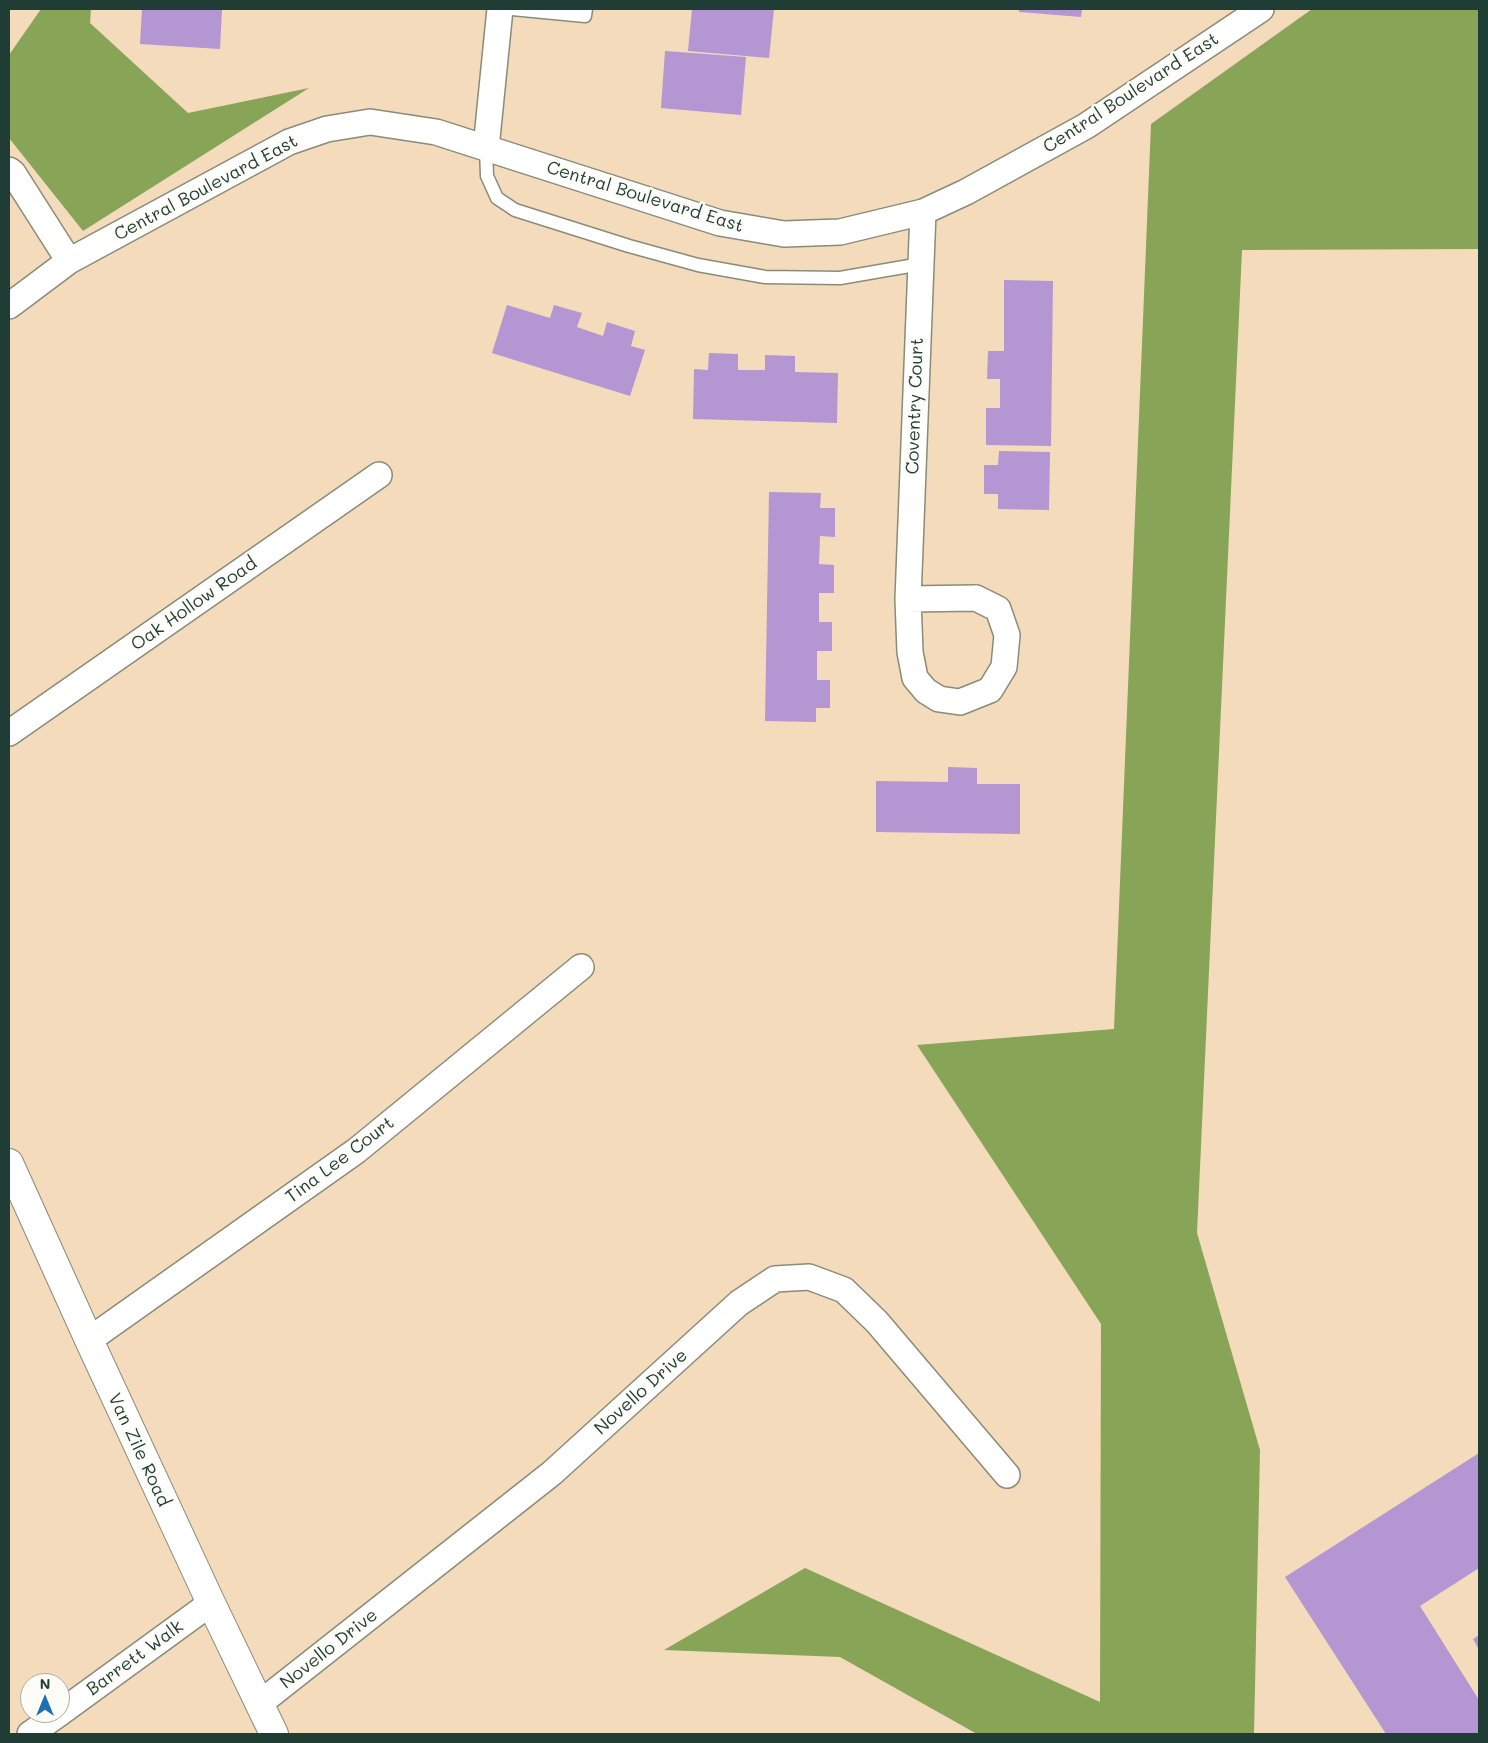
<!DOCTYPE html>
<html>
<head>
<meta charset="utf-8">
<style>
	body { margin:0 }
	#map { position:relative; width:1488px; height:1743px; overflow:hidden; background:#f3dbbc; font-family:Mali,sans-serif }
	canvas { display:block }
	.frame { position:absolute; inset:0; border:10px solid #1f3d34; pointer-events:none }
	.north { position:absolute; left:20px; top:1673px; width:50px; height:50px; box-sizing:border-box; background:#fdfcf7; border:1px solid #a4b0a9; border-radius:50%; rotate:0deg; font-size:14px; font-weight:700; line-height:20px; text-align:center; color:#1f3d34 }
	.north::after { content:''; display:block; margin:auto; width:18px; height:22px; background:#1f6fb2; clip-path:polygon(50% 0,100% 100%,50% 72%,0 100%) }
</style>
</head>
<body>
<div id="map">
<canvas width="1488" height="1743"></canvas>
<div class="frame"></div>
<div class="north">N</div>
</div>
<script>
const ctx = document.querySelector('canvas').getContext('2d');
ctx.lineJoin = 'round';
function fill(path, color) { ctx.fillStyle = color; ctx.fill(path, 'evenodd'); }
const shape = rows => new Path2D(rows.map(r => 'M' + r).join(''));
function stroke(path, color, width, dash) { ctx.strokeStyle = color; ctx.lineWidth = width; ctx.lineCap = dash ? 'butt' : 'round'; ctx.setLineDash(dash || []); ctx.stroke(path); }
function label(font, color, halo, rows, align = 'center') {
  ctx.font = font + ' Mali,sans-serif'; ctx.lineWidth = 5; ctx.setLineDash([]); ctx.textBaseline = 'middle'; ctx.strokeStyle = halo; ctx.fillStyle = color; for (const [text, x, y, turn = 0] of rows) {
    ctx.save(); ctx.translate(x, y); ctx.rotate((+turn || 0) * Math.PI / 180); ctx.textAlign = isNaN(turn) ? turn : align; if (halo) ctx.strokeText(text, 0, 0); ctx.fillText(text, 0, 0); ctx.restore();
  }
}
fill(shape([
	[41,9,91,9,90,23,188,113,309,88,83,231,9,138,9,55],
	[1312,9,1479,9,1479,249,1242,250,1197,1233,1260,1450,1254,1734,977,1734,840,1657,664,1650,805,1568,1100,1702,1101,1324,917,1045,1114,1029,1151,124]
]), '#88a456');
fill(shape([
	[142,9,222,9,220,49,140,44],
	[692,9,774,9,769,58,688,51],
	[1019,9,1082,9,1081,17,1019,12],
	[665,51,746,57,741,115,661,108],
	[1004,280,1053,281,1051,446,986,445,986,408,1000,408,1000,379,987,379,988,351,1004,351],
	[507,305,550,318,554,305,582,313,577,327,603,336,607,322,635,331,631,346,645,350,630,396,492,353],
	[709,353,738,354,738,370,765,370,765,355,795,356,795,372,838,373,837,423,693,419,694,369,708,370],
	[999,451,1050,452,1049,510,998,509,998,494,984,494,984,465,998,465],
	[769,492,821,493,820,508,835,508,835,537,820,536,819,564,834,565,834,593,819,593,819,622,832,622,832,651,817,651,817,680,830,680,830,708,816,708,816,722,765,721],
	[948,767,977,768,977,784,1020,784,1020,834,876,832,876,781,948,782],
	[1479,1453,1479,1568,1420,1606,1479,1700,1479,1734,1386,1734,1285,1577],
	[1479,1635,1479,1650,1473,1639]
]), '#b396d2');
const lane = shape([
	[512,9,585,16,586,9],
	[486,148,487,176,497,198,515,210,629,246,698,265,765,277,840,278,921,264]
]);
const street = shape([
	[486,148,500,9],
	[9,170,13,173,69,261],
	[9,306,69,261,289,142,327,129,370,122,436,132,720,223,784,234,840,232,923,212,966,192,1086,126,1261,9],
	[976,598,998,609,1007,635,1004,667,990,690,960,702,939,699,926,691,915,678,910,652,908,599,976,598],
	[908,599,923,212],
	[9,733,379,475],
	[89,1340,356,1151,581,967],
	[259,1704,552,1473,739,1303,775,1279,809,1277,844,1290,877,1322,1007,1475],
	[60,1713,211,1603],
	[30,1734,60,1713]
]);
const secondary = shape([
	[9,1163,89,1340,211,1603,274,1734]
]);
stroke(lane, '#898c78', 15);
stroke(street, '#898c78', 28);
stroke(secondary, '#898c78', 30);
stroke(lane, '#fff', 12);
stroke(street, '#fff', 25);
stroke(secondary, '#fff', 28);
label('18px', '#1f3d34', '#fdfcf7', [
	["Central Boulevard East",1131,93,-33],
	["Central Boulevard East",206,188,-28],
	["Central Boulevard East",645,197,17],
	["Coventry Court",915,406,-88],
	["Oak Hollow Road",194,604,-35],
	["Tina Lee Court",340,1160,-37],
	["Novello Drive",641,1392,-42],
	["Van Zile Road",139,1450,65],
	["Novello Drive",329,1649,-38],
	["Barrett Walk",135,1658,-36]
]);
</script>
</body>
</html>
